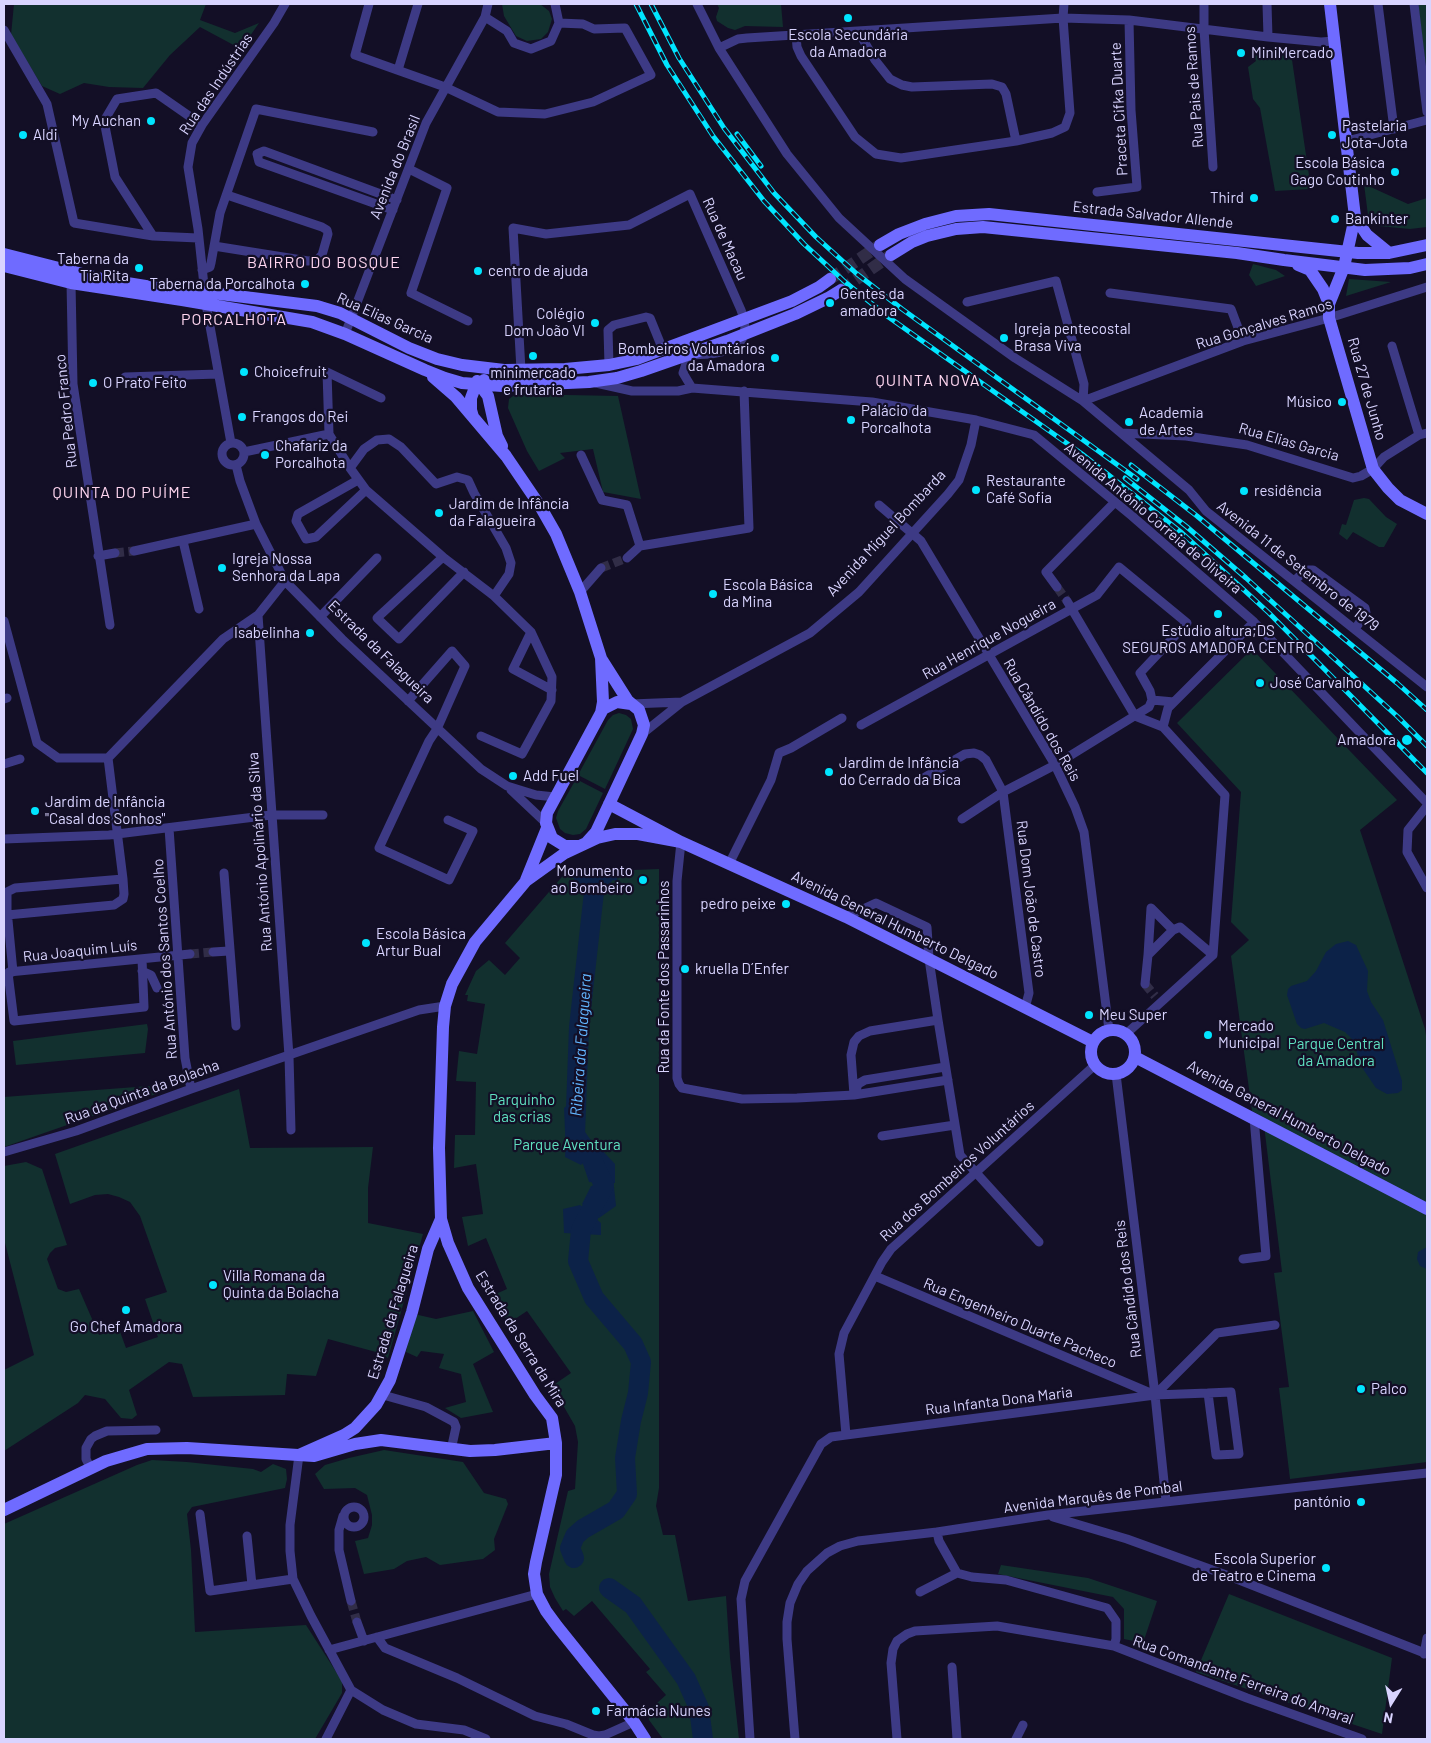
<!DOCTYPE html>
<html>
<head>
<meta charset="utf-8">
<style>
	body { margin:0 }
	#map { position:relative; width:1431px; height:1743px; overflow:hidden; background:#130f26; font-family:Barlow,sans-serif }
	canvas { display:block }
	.frame { position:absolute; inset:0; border:5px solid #d9d4ff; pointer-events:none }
	.north { position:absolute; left:1366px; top:1678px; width:50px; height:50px; -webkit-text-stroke:4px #130f26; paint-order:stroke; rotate:190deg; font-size:14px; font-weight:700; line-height:20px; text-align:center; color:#d9d4ff }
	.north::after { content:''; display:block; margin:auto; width:18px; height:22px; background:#d9d4ff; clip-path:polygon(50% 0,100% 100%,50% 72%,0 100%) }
</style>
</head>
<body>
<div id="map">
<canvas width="1431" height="1743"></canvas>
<div class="frame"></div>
<div class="north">N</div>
</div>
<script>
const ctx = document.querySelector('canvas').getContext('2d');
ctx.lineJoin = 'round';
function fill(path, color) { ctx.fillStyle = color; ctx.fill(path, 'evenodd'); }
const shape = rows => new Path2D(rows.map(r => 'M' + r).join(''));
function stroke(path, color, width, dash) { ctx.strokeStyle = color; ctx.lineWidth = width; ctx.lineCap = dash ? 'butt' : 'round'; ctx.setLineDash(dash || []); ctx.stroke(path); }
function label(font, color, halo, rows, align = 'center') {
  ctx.font = font + ' Barlow,sans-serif'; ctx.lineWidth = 4.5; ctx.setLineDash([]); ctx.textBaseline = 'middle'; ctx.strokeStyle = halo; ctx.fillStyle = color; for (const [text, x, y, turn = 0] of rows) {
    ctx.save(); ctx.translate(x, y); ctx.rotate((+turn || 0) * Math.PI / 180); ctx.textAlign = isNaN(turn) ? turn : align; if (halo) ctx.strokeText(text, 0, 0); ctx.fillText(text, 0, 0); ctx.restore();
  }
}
fill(shape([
	[14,4,206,4,200,20,235,33,259,23,241,49,200,27,170,55,143,88,109,87,84,83,60,94,42,86,11,35],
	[502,4,540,4,549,11,552,19,548,32,541,39,527,41,516,36,504,16],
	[717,4,781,4,783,27,745,26,735,30,728,28,717,21,716,17,719,8],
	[1418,4,1427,4,1427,76],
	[1251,46,1291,53,1311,189,1275,191,1260,108,1253,99,1248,67,1256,61],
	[1364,184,1408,204,1427,198,1427,227,1410,229,1378,226,1369,223],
	[1253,264,1276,270,1285,276,1256,286,1249,275],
	[1349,279,1391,282,1346,296],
	[516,394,618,396,641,499,603,492,593,449,560,453,565,458,539,471,527,451,508,408,509,399],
	[1364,498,1369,499,1386,517,1397,524,1384,547,1379,547,1353,532,1347,540,1339,534,1342,524,1346,525,1354,500],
	[1252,649,1397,800,1360,830,1425,1029,1427,1042,1427,1462,1290,1479,1279,1388,1289,1387,1274,1273,1282,1272,1263,1117,1252,1111,1231,956,1249,940,1231,922,1241,792,1177,723],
	[619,713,626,715,631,719,633,729,605,789,578,775,608,720,613,715],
	[576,779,603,793,586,829,580,834,573,835,565,833,560,829,556,818,558,811],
	[659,869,659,1488,656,1506,663,1535,675,1535,688,1601,726,1596,730,1658,739,1739,663,1739,649,1720,648,1711,666,1695,646,1672,650,1669,592,1601,574,1616,566,1609,563,1611,555,1598,550,1587,549,1574,568,1491,575,1489,578,1442,575,1426,552,1386,571,1373,527,1311,509,1323,489,1297,507,1289,486,1238,468,1246,462,1217,483,1214,476,1164,454,1168,455,1135,475,1135,476,1082,456,1081,459,1051,477,1054,485,1004,467,1001,468,995,465,995,476,971,489,960,505,975,520,958,505,943,567,871,582,871,593,876,598,876,607,871],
	[147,1024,148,1029,145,1053,16,1065,13,1041],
	[149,1086,159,1093,4,1147,4,1097],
	[239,1089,250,1148,373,1147,368,1188,368,1223,423,1234,388,1358,376,1352,328,1339,316,1376,287,1374,285,1395,193,1397,182,1364,169,1362,129,1390,137,1415,132,1419,121,1418,105,1399,85,1395,78,1403,4,1451,4,1370,34,1355,4,1239,4,1166,26,1162,42,1169,67,1245,55,1248,50,1253,47,1259,58,1289,66,1292,79,1289,99,1335,119,1329,126,1348,158,1337,145,1299,167,1292,140,1216,130,1202,119,1197,108,1194,95,1195,70,1204,55,1154],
	[473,1311,494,1352,473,1364,493,1412,461,1418,445,1408,466,1402,461,1374,439,1368,444,1354,421,1351,417,1357,406,1352,414,1314,436,1319],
	[384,1450,463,1462,484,1493,506,1499,508,1504,494,1539,495,1550,483,1559,440,1565,426,1557,407,1561,394,1569,364,1574,355,1541,368,1538,372,1525,372,1515,367,1495,355,1488,324,1489,315,1474,325,1465,349,1458],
	[152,1460,187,1462,253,1469,261,1472,273,1464,286,1469,287,1479,285,1488,192,1507,187,1514,191,1550,195,1632,306,1625,342,1681,342,1693,315,1739,4,1739,4,1524,137,1465],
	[1001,1565,1088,1578,1157,1601,1143,1643,1124,1639,1124,1609,1113,1597,998,1574],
	[1229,1594,1392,1658,1382,1734,1196,1672]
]), '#12302f');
fill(shape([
	[618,870,617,881,613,880,605,888,597,892,583,889,567,871,582,871,593,876,598,876,607,871],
	[1348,941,1356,945,1368,971,1367,991,1371,1002,1383,1020,1402,1081,1402,1090,1398,1093,1387,1094,1376,1088,1363,1069,1352,1039,1345,1032,1324,1023,1305,1029,1301,1028,1297,1024,1287,995,1288,989,1291,986,1307,981,1316,971,1326,952,1336,944],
	[569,1104,581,1105,584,1109,584,1131,565,1131,564,1108],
	[566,1135,585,1135,598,1148,581,1165,565,1157],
	[600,1148,615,1164,615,1183,589,1182,584,1167],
	[591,1186,614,1187,616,1206,599,1218,582,1204],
	[580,1205,601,1223,601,1235,564,1233,563,1209],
	[1427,1247,1427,1269,1420,1266,1417,1259,1418,1252]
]), '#0c2248');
stroke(shape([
	[574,1558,570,1548,575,1536,583,1529,616,1510,627,1494,625,1458,631,1421,638,1393,641,1362,633,1344,594,1298,578,1261,581,1230,604,1185,591,1158,575,1135,579,1027,594,892],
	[609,1588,633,1605,686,1679,699,1708,703,1739]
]), '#0c2248', 20);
stroke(shape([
	[115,553,134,551],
	[601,568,627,558],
	[1057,587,1067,601],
	[190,954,213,952],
	[1145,984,1155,996],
	[351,1601,357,1622]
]), '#312d47', 9, [9, 4.5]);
stroke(shape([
	[830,279,880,245],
	[841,290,891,255]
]), '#312d47', 12, [12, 6]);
stroke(shape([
	[369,4,355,55,445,87,498,112,545,114,593,102,651,75,625,28,594,29,583,24,559,23],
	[697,4,719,48,787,154,839,218,905,279,1015,358,1083,401,1189,490,1206,511,1427,687],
	[1204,4,1204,29,1213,167],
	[1267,4,1268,37],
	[1378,4,1394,129],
	[1414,4,1427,112],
	[485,17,507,31,514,43,531,49,551,41,559,23,555,4],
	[4,30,47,104,74,223,153,236,198,238],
	[858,31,875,60,890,79,902,85,912,87,992,84,1002,87,1006,94,1016,141],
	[796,35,797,47,801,56,855,137,876,154,901,158,1016,141,1052,133,1065,127,1070,113,1063,18,1064,4],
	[719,48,738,39,747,38,1063,18,1129,20,1268,37,1321,42,1334,41],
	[398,70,418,4],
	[1347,141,1427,120],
	[409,169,447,188,411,293,468,321],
	[1097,192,1137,187,1131,110,1129,20],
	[393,210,259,162,257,154,264,151,397,200],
	[153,236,115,177,104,121,117,99,156,93,202,125],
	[214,246,308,261,317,260,322,255,328,234,327,230,322,227,227,195],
	[202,270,210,267,211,263,220,213,256,109,373,132],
	[71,283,73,384,110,625],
	[1110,293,1231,309,1243,341],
	[967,302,1056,281,1084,384,1083,401,1243,341,1329,318,1427,287],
	[345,334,426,123,485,17,488,4],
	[1392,346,1419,435],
	[609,365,608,330,614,325,646,317,650,318,663,350],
	[521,370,513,228,546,234,629,225,690,194,741,310,744,319,745,328,742,340,739,345,730,350,711,354,689,355,683,373,692,388],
	[125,377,218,374],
	[596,383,632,391,678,391,692,388,872,402,976,420,1034,435,1132,516,1254,622,1427,803],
	[381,398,327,372,329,434,350,468,366,490,443,557,494,596,531,632,552,677,551,701,522,754,481,736],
	[1121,433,1186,436,1247,445,1353,478,1361,476,1373,469,1384,457,1419,435,1427,433],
	'222 454a11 11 0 1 1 22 0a11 11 0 1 1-22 0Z',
	[231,443,206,304,198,229,188,167,192,143,202,125,274,23,285,4],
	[244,452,329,434],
	[581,455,602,500,627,505,640,546,749,528,744,391],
	[236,465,240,481,256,524,285,581,342,639,481,769,507,786,536,795,555,797],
	[350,468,364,449,377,440,389,439,401,447,436,484,457,477,468,480,474,493,506,548,511,563,509,574,494,596],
	[358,480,298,514,296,521,306,539,316,537,366,490],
	[879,505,921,541,1055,765,1075,807,1084,832,1109,1030],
	[183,541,199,609],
	[134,551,256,524],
	[98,556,115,553],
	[443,557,377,618,399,639,464,572],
	[627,558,640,546],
	[285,581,258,615,289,1056,291,1130],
	[1294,581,1306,570,1313,570,1365,608,1366,613,1355,629],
	[1057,587,1046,572,1114,503],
	[580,592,601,568],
	[1067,601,1135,716,1163,727,1225,795,1213,955],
	[320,617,377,558],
	[4,621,37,743,58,758,108,758],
	[531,632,513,669,552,690],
	[4,699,7,698],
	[1152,700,1174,702],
	[408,701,452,651,465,666,437,729,429,741,379,848,449,880,473,831,448,820],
	[631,704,682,702],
	[861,725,1097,595,1119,567,1187,623,1140,673,1150,691,1152,700,1149,707,1055,765,1003,792,962,819],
	[1163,727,1168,708,1254,622],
	[642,734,682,702,810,633,859,592,948,494,959,480,971,445,976,420],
	[108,758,223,639,258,615],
	[4,764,20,759],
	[922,779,965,754,974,753,980,755,986,760,1003,792,1029,993,1025,1008],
	[511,790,546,823],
	[1427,806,1408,830,1407,852,1427,888],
	[169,828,185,1058,191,1089],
	[4,839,109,835,271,815,323,815],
	[681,842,677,881,677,1078,679,1084,682,1088,742,1099,797,1098,854,1095,948,1080],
	[729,864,771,780,779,753,791,748,842,718],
	[224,873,236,1026],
	[7,915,114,905,123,899,124,894,123,879],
	[846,917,876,903,927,927,929,959,938,1020,960,1155,1039,1242],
	[1173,930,1148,955,1151,908,1173,930,1180,927,1213,955],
	[213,952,229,951],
	[142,971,151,975,157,988],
	[9,972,190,954],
	[13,972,7,910,7,892,15,888,123,879,108,758],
	[8,973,14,1021,144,1007,142,959],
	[1145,984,1148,955],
	[1126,1034,1213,955],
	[1116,1074,1155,1395,1166,1501],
	[855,1093,858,1084,865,1080,945,1067],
	[854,1095,851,1055,854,1042,859,1036,870,1031,938,1020],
	[882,1136,955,1125],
	[4,1152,76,1131,191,1089,419,1010,445,1006],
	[1243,1259,1266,1256,1254,1118],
	[875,1276,1155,1395],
	[383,1395,426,1407,454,1422,456,1427,451,1450],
	[1155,1395,1217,1333,1275,1325],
	[846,1435,1155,1395,1208,1393,1216,1455,1239,1454,1231,1392,1208,1393],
	[299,1455,290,1525,290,1551,293,1579,311,1616,351,1690,383,1710,416,1724,464,1730,486,1739],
	[90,1467,86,1459,86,1448,91,1439,95,1436,107,1431,156,1430],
	'344 1517a10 10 0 1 1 20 0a10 10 0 1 1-20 0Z',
	[200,1514,210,1591,293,1579],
	[343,1516,339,1530,339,1550,351,1601],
	[1053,1517,1127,1539,1229,1576,1427,1654],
	[937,1532,939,1541,957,1573,972,1577,1006,1580,1107,1608,1116,1621,1116,1639,1114,1646],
	[247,1536,252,1585],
	[920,1592,957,1573],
	[357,1622,364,1641],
	[377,1637,385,1648,457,1678,535,1716,566,1724,593,1735,599,1736,605,1735,634,1722],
	[329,1650,537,1594],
	[1424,1654,1427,1638],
	[952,1667,957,1739],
	[326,1739,351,1690],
	[750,1739,741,1599,745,1581,821,1444,831,1437,846,1435,839,1354,844,1333,882,1262,891,1249,1095,1065],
	[795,1739,787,1639,787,1622,790,1603,798,1584,807,1571,827,1553,840,1546,858,1541,937,1532,1048,1515,1427,1473],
	[897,1739,891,1663,893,1649,897,1641,907,1634,915,1631,997,1626,1114,1646,1247,1698,1362,1739],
	[1016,1739,1023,1725]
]), '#3d3a85', 9);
stroke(shape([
	[1355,217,1367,235,1389,253],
	[880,245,899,234,925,224,956,216,989,214,1358,253,1389,253,1427,245],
	[4,254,102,279,183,292,204,292,317,306,340,313,409,348,437,359,462,365,504,370,565,369,609,365,637,359,792,301,819,287,830,279],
	[891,255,912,242,927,236,956,229,983,227,1237,253,1284,260,1365,270,1410,268,1427,264],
	[1298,265,1310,270,1323,289,1329,304,1329,318,1373,469,1388,488,1400,500,1427,514],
	[4,266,71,283,182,300,312,322,345,334,425,370,445,378,462,383,502,386,589,382,617,378,641,371,727,341,795,314,828,298,841,290],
	[1329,304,1344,267,1355,217,1330,4],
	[433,377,456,397,506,456,540,506,556,534,580,592,601,658,603,702,601,713],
	[477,381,488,396,497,436,502,446],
	[473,417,471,410,471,398,474,390,484,380],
	[609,804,681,842,846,917,1093,1042],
	[587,842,596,832,642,734,644,725,639,710,628,701,602,660],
	[578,846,565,846,552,838,546,823,547,813,603,709,617,702,631,704],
	[526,880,547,828],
	'1091 1052a22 22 0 1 1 44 0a22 22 0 1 1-44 0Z',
	[1135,1057,1427,1209],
	[441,1219,448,1243,468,1288,535,1395,552,1418,556,1443,556,1475,536,1562,534,1574,537,1594,546,1611,557,1626,634,1722,645,1739],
	[299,1455,344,1435,355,1428,376,1405,390,1380,412,1312,428,1249,441,1219,439,1148,443,1027,445,1006,452,984,475,942,526,881,565,853,597,838,615,834,638,834,681,842],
	[4,1510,106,1461,147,1449,187,1448,314,1456,355,1444,381,1440,470,1451,495,1450,556,1443]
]), '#6f6bff', 12);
const rail = shape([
	[636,4,667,65,713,136,764,201,804,244,845,282,887,316,1082,454,1182,533,1269,613,1427,773],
	[651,4,679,58,724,128,774,193,816,237,857,274,902,309,1137,479],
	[737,134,761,166],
	[1131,465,1197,516,1397,683,1427,710],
	[1125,478,1187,527,1246,578,1398,717,1427,746]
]);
stroke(rail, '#00e5ff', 5);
stroke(rail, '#130f26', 3, [9]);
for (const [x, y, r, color] of [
	[848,18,5,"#00e5ff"],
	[1241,53,5,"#00e5ff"],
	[151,121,5,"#00e5ff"],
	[23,135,5,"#00e5ff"],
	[1332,135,5,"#00e5ff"],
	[1395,172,5,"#00e5ff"],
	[1254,198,5,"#00e5ff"],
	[1335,219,5,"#00e5ff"],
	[139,268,5,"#00e5ff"],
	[478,271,5,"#00e5ff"],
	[305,284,5,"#00e5ff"],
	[830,303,5,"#00e5ff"],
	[595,323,5,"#00e5ff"],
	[1004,338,5,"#00e5ff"],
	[533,356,5,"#00e5ff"],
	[775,358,5,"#00e5ff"],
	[244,372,5,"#00e5ff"],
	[93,383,5,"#00e5ff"],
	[1342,402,5,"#00e5ff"],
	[242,417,5,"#00e5ff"],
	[851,420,5,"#00e5ff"],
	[1129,422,5,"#00e5ff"],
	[265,455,5,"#00e5ff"],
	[976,490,5,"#00e5ff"],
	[1244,491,5,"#00e5ff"],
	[439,513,5,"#00e5ff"],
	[222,568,5,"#00e5ff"],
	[713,594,5,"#00e5ff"],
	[1218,614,5,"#00e5ff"],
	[310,633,5,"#00e5ff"],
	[1260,683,5,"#00e5ff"],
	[1407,740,6,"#00e5ff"],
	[829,772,5,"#00e5ff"],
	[513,776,5,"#00e5ff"],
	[35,811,5,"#00e5ff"],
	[643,880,5,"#00e5ff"],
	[786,904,5,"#00e5ff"],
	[366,943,5,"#00e5ff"],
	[685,969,5,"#00e5ff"],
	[1089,1015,5,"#00e5ff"],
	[1208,1035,5,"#00e5ff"],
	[213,1285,5,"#00e5ff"],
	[126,1310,5,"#00e5ff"],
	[1361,1389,5,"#00e5ff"],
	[1361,1502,5,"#00e5ff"],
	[1326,1568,5,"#00e5ff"],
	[596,1711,5,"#00e5ff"]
]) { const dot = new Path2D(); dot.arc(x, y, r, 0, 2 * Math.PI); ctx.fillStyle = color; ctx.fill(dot); stroke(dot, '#130f26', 2); }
label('15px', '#d9d4ff', '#130f26', [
	["Escola Secundária",848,35,"center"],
	["da Amadora",848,52,"center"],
	["MiniMercado",1251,53],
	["My Auchan",141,121,"right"],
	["Pastelaria",1342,126],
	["Jota-Jota",1342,143],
	["Aldi",33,135],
	["Escola Básica",1385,163,"right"],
	["Gago Coutinho",1385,180,"right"],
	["Third",1244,198,"right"],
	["Bankinter",1345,219],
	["Taberna da",129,259,"right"],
	["Tia Rita",129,276,"right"],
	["centro de ajuda",488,271],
	["Taberna da Porcalhota",295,284,"right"],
	["Gentes da",840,294],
	["amadora",840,311],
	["Colégio",585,314,"right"],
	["Dom João VI",585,331,"right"],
	["Igreja pentecostal",1014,329],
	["Brasa Viva",1014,346],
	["Bombeiros Voluntários",765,349,"right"],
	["da Amadora",765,366,"right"],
	["Choicefruit",254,372],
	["minimercado",533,373,"center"],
	["e frutaria",533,390,"center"],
	["O Prato Feito",103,383],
	["Músico",1332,402,"right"],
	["Palácio da",861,411],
	["Porcalhota",861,428],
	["Academia",1139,413],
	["de Artes",1139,430],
	["Frangos do Rei",252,417],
	["Chafariz da",275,446],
	["Porcalhota",275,463],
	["Restaurante",986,481],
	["Café Sofia",986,498],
	["residência",1254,491],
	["Jardim de Infância",449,504],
	["da Falagueira",449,521],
	["Igreja Nossa",232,559],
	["Senhora da Lapa",232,576],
	["Escola Básica",723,585],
	["da Mina",723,602],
	["Estúdio altura;DS",1218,631,"center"],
	["SEGUROS AMADORA CENTRO",1218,648,"center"],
	["Isabelinha",300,633,"right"],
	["José Carvalho",1270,683],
	["Amadora",1396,740,"right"],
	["Jardim de Infância",839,763],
	["do Cerrado da Bica",839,780],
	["Add Fuel",523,776],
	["Jardim de Infância",45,802],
	["\"Casal dos Sonhos\"",45,819],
	["Monumento",633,871,"right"],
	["ao Bombeiro",633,888,"right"],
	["pedro peixe",776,904,"right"],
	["Escola Básica",376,934],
	["Artur Bual",376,951],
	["kruella D´Enfer",695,969],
	["Meu Super",1099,1015],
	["Mercado",1218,1026],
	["Municipal",1218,1043],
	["Villa Romana da",223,1276],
	["Quinta da Bolacha",223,1293],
	["Go Chef Amadora",126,1327,"center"],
	["Palco",1371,1389],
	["pantónio",1351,1502,"right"],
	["Escola Superior",1316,1559,"right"],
	["de Teatro e Cinema",1316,1576,"right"],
	["Farmácia Nunes",606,1711]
], 'left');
label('15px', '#d9d4ff', '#130f26', [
	["Rua das Indústrias",216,84,-56],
	["Rua Pais de Ramos",1194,87,-94],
	["Praceta Cifka Duarte",1119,109,-93],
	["Avenida do Brasil",395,167,-68],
	["Estrada Salvador Allende",1153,215,6],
	["Rua de Macau",725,239,66],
	["Rua Elias Garcia",385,318,24],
	["Rua Gonçalves Ramos",1264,324,-17],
	["Rua 27 de Junho",1367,389,74],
	["Rua Pedro Franco",66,411,-96],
	["Rua Elias Garcia",1289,442,16],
	["Avenida António Correia de Oliveira",1153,518,40],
	["Avenida Miguel Bombarda",886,533,-47],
	["Avenida 11 de Setembro de 1979",1298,566,38],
	["Rua Henrique Nogueira",989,639,-29],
	["Estrada da Falagueira",381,652,44],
	["Rua Cândido dos Reis",1042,720,60],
	["Rua António Apolinário da Silva",260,852,-94],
	["Rua Dom João de Castro",1031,899,83],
	["Avenida General Humberto Delgado",895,925,26],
	["Rua Joaquim Luís",80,951,-6],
	["Rua António dos Santos Coelho",165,959,-94],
	["Rua da Fonte dos Passarinhos",664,977,-90],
	["Rua da Quinta da Bolacha",142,1092,-20],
	["Avenida General Humberto Delgado",1289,1118,28],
	["Rua dos Bombeiros Voluntários",957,1171,-42],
	["Rua Cândido dos Reis",1128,1289,-97],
	["Estrada da Falagueira",393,1312,-73],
	["Rua Engenheiro Duarte Pacheco",1020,1323,23],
	["Estrada da Serra da Mira",521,1339,58],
	["Rua Infanta Dona Maria",999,1401,-7],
	["Avenida Marquês de Pombal",1093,1497,-7],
	["Rua Comandante Ferreira do Amaral",1243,1680,20]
]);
label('15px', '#5fe0c0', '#130f26', [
	["Parque Central",1336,1044],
	["da Amadora",1336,1061],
	["Parquinho",522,1100],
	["das crias",522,1117],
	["Parque Aventura",567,1145]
]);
ctx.letterSpacing = '1px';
label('16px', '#ffd6f0', '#130f26', [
	["BAIRRO DO BOSQUE",324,263],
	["PORCALHOTA",234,320],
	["QUINTA NOVA",928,381],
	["QUINTA DO PUÍME",122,493]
]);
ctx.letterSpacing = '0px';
label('italic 16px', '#62b6ff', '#130f26', [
	["Ribeira da Falagueira",581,1045,-86]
]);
</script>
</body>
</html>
